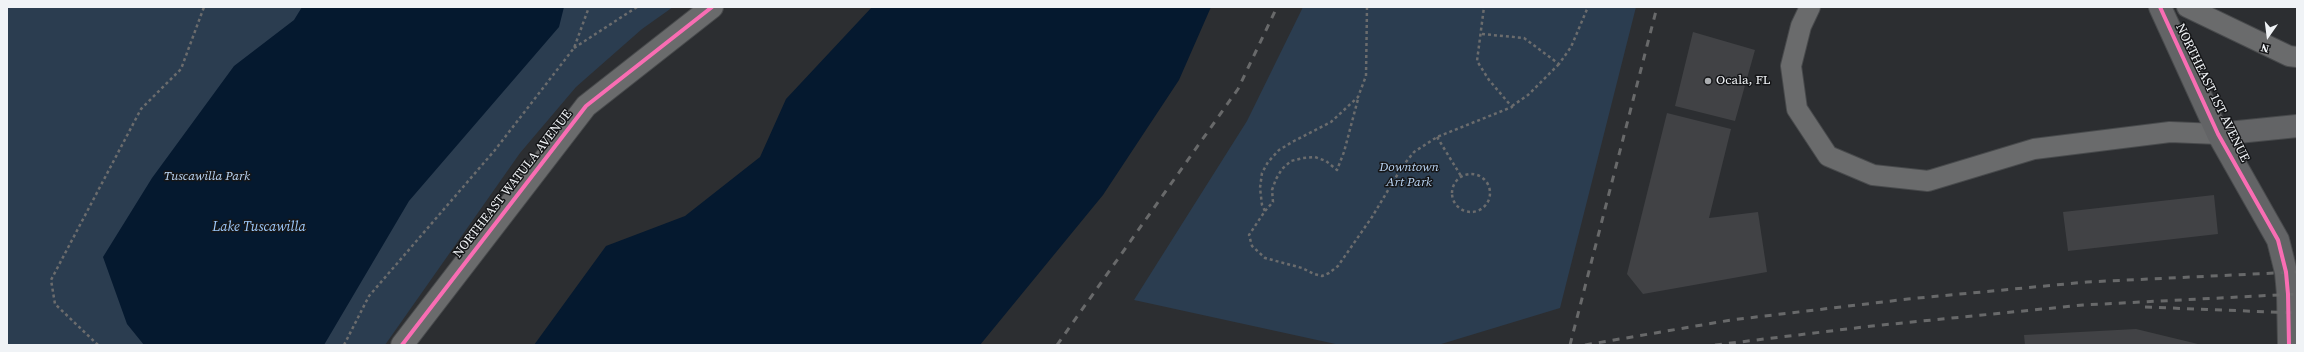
<!DOCTYPE html>
<html>
<head>
<meta charset="utf-8">
<style>
	body { margin:0 }
	#map { position:relative; width:2304px; height:352px; overflow:hidden; background:#2c2e31; font-family:"Source Serif 4",serif }
	canvas { display:block }
	.frame { position:absolute; inset:0; border:8px solid #f0f3f6; pointer-events:none }
	.north { position:absolute; left:2248px; top:16px; width:40px; height:40px; -webkit-text-stroke:3px #151618; paint-order:stroke; rotate:194deg; font-size:11px; font-weight:700; line-height:16px; text-align:center; color:#f0f3f6 }
	.north::after { content:''; display:block; margin:auto; width:14px; height:18px; background:#f0f3f6; clip-path:polygon(50% 0,100% 100%,50% 72%,0 100%) }
</style>
</head>
<body>
<div id="map">
<canvas width="2304" height="352"></canvas>
<div class="frame"></div>
<div class="north">N</div>
</div>
<script>
const ctx = document.querySelector('canvas').getContext('2d');
ctx.lineJoin = 'round';
function fill(path, color) { ctx.fillStyle = color; ctx.fill(path, 'evenodd'); }
const shape = rows => new Path2D(rows.map(r => 'M' + r).join(''));
function stroke(path, color, width, dash) { ctx.strokeStyle = color; ctx.lineWidth = width; ctx.lineCap = dash ? 'butt' : 'round'; ctx.setLineDash(dash || []); ctx.stroke(path); }
function label(font, color, halo, rows, align = 'center') {
  ctx.font = font + ' "Source Serif 4",serif'; ctx.lineWidth = 3; ctx.setLineDash([]); ctx.textBaseline = 'middle'; ctx.strokeStyle = halo; ctx.fillStyle = color; for (const [text, x, y, turn = 0] of rows) {
    ctx.save(); ctx.translate(x, y); ctx.rotate((+turn || 0) * Math.PI / 180); ctx.textAlign = isNaN(turn) ? turn : align; if (halo) ctx.strokeText(text, 0, 0); ctx.fillText(text, 0, 0); ctx.restore();
  }
}
fill(shape([
	[7,7,673,7,642,29,576,87,520,153,385,345,7,345],
	[1303,7,1636,7,1560,308,1438,345,1340,345,1134,300,1247,121]
]), '#2b3d50');
fill(shape([
	[302,7,564,7,559,27,409,201,324,345,144,345,127,324,103,257,152,178,234,66,294,20],
	[872,7,1211,7,1179,80,1103,195,980,345,534,345,606,246,685,216,760,157,786,99]
]), '#05192f');
fill(shape([
	[1693,32,1755,50,1735,121,1675,106],
	[1667,113,1731,129,1709,218,1758,212,1767,272,1643,294,1627,274],
	[2214,195,2218,234,2068,251,2063,212],
	[2136,329,2202,345,2025,345,2024,335]
]), '#414245');
const service = shape([
	[1810,7,1801,26,1791,66,1797,109,1828,156,1873,175,1928,181,2034,149,2170,132,2218,134],
	[2187,7,2289,56,2297,57]
]);
const tertiary = shape([
	[402,345,586,106,712,7]
]);
const secondary = shape([
	[2160,7,2218,134,2278,240,2286,272,2288,294,2289,345],
	[2218,134,2297,126]
]);
stroke(service, '#484a4c', 22);
stroke(tertiary, '#484a4c', 24);
stroke(secondary, '#484a4c', 24);
stroke(shape([
	[1367,7,1366,76,1358,97,1331,122,1294,141,1279,150,1268,162,1262,173,1260,188,1262,205,1265,211,1249,235,1252,246,1265,258,1302,268,1314,274,1322,276,1329,273,1338,266,1372,217,1402,167,1414,152,1437,137,1512,107,1489,80,1477,61,1484,7],
	[1482,34,1524,38,1559,64,1571,47,1588,7],
	[574,48,637,7],
	[1512,106,1528,95,1559,64],
	[1437,137,1461,176],
	'1452 193a19 19 0 1 1 38 0a19 19 0 1 1-38 0Z',
	[1265,211,1273,202,1272,190,1276,179,1282,169,1291,161,1303,158,1315,157,1326,161,1337,170,1344,152,1358,99],
	[98,345,55,304,51,280,141,109,181,69,204,7],
	[344,345,369,296,495,150,574,48,589,7]
]), '#6b6c6d', 2.5, [3, 3]);
stroke(service, '#6a6b6c', 20);
stroke(tertiary, '#6a6b6c', 22);
stroke(secondary, '#636466', 22);
stroke(shape([
	[2145,307,2297,313],
	[1057,345,1238,89,1277,7],
	[1570,345,1657,7],
	[1585,345,1731,320,1908,299,2087,282,2297,272],
	[1715,345,1872,326,2083,305,2297,294]
]), '#68696a', 3, [7, 7]);
stroke(shape([
	[2160,7,2218,134,2278,240,2286,272,2288,294,2289,345],
	[402,345,586,106,712,7]
]), '#f96db3', 4);
for (const [x, y, r, color] of [
	[1708,81,4,"#abaeb1"]
]) { const dot = new Path2D(); dot.arc(x, y, r, 0, 2 * Math.PI); ctx.fillStyle = color; ctx.fill(dot); stroke(dot, '#151618', 1.5); }
label('13px', '#f0f3f6', '#151618', [
	["Ocala, FL",1716,81]
], 'left');
label('13px', '#f0f3f6', '#151618', [
	["NORTHEAST 1ST AVENUE",2212,93,64],
	["NORTHEAST WATULA AVENUE",513,184,-52]
]);
label('italic 13px', '#bbd6f5', '#151618', [
	["Downtown",1409,168],
	["Art Park",1409,183],
	["Tuscawilla Park",207,177]
]);
label('italic 14px', '#9cc9fc', '#151618', [
	["Lake Tuscawilla",259,227]
]);
</script>
</body>
</html>
